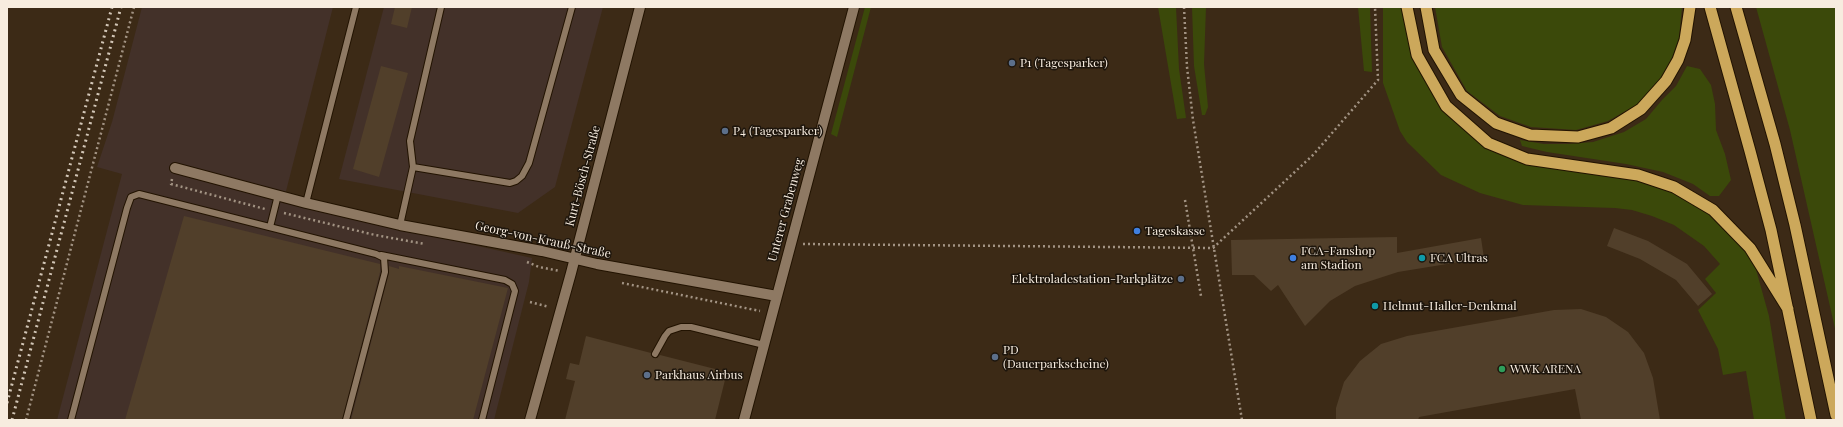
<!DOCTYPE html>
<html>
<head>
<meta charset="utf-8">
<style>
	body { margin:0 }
	#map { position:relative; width:1843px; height:427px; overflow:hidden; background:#3c2a16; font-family:"Playfair Display",serif }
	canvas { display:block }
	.frame { position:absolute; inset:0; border:8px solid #f7ecdf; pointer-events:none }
</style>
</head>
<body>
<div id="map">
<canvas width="1843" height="427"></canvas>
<div class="frame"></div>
</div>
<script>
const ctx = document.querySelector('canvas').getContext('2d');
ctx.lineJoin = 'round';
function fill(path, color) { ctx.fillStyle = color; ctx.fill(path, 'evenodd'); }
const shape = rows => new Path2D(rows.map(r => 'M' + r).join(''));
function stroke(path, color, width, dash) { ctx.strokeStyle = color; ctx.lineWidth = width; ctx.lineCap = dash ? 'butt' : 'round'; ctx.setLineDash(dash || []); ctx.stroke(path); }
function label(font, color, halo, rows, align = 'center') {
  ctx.font = font + ' "Playfair Display",serif'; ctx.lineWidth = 3; ctx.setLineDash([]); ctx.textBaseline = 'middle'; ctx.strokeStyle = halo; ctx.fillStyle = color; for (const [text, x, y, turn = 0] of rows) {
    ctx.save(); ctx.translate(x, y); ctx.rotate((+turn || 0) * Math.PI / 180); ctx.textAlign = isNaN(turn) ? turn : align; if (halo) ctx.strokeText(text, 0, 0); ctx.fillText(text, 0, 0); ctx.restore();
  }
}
fill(shape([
	[142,7,333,7,283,203,532,258,529,282,494,420,57,420,122,174,97,167,112,122],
	[384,7,603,7,555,187,518,213,339,179]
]), '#433129');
fill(shape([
	[865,7,871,7,837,137,831,134],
	[1158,7,1176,7,1179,69,1186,118,1177,119],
	[1192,7,1206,7,1204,64,1208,107,1205,115,1202,115,1194,66],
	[1358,7,1370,7,1372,72,1364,71],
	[1383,7,1407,7,1417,55,1446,106,1488,143,1527,159,1638,175,1713,210,1750,248,1769,316,1786,420,1754,420,1746,371,1723,375,1718,349,1698,310,1716,293,1705,279,1720,264,1704,246,1674,225,1652,216,1632,210,1615,208,1523,205,1480,193,1441,175,1407,142,1400,131,1383,83],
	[1435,7,1682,7,1679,38,1673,56,1661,78,1638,104,1608,121,1576,130,1531,127,1500,116,1467,91,1442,47],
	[1756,7,1836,7,1836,333,1790,130],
	[1687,66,1700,69,1711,85,1715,104,1716,130,1725,154,1731,180,1719,196,1710,196,1693,184,1663,172,1626,164,1547,152,1522,146,1520,140,1544,144,1568,144,1593,142,1624,132,1646,119,1662,100,1676,86]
]), '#3b490a');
fill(shape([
	[395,7,412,7,407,28,391,24],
	[381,66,408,73,379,177,353,169],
	[184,216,380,264,380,272,342,420,125,420],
	[1614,228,1648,241,1687,264,1712,294,1698,306,1676,280,1640,259,1607,246],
	[1397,237,1397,253,1481,238,1484,258,1398,272,1355,286,1330,301,1305,326,1278,285,1271,291,1254,275,1232,275,1231,240],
	[389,266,399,269,399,266,508,288,473,420,351,420,389,273],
	[1581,309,1606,317,1628,332,1644,353,1653,378,1660,420,1581,420,1575,389,1419,417,1418,420,1336,420,1336,408,1344,382,1360,361,1381,344,1407,336,1554,310],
	[586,336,651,353,653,358,657,358,660,355,727,372,715,420,565,420,575,381,566,379,570,363,579,365]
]), '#513f2a');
const service = shape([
	[441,7,410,141,413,167,510,183,516,181,522,176,529,163,572,7],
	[306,203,356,7],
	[400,225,413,167],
	[270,227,278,195],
	[381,255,505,280,512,284,515,291,482,420],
	[655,354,665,336,669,331,681,327,691,327,764,345],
	[71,420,127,208,131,197,139,194,376,254,384,258,385,272,346,420]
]);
const minor = shape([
	[175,168,306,203,400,225,542,251,597,264,777,296],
	[530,420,571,273,640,7],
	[744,420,854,7]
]);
const trunk = shape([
	[1407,7,1417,55,1446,106,1488,143,1527,159,1638,175,1674,187,1713,210,1750,248,1788,309],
	[1426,7,1434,50,1461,95,1496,123,1530,135,1578,137,1611,128,1641,109,1666,81,1678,60,1685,40,1690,7],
	[1710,7,1750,151,1771,230,1811,420],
	[1736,7,1775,144,1795,225,1836,415]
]);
stroke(service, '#221301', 8);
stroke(minor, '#221301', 12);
stroke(trunk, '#221301', 13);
stroke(shape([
	[1184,7,1187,67,1193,120,1242,420],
	[172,179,171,184,265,209],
	[1185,200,1201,296],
	[284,213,375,235,425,244],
	[803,244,1213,248,1313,155,1378,80,1375,7],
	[527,262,539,267,560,271],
	[622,283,760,311],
	[530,302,549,307],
	[26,420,134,7]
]), '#a29383', 2.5, [2, 3]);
stroke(service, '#8e7963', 6);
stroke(minor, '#8e7963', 10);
stroke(trunk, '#cca85b', 11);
stroke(shape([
	[7,403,112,7],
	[12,420,121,7]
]), '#d2c6b7', 3, [2, 4]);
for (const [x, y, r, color] of [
	[1012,63,4,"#5c6f8a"],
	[725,131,4,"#5c6f8a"],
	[1137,231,4,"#3f7fe0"],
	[1293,258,4,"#3f7fe0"],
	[1422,258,4,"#0f9aa8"],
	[1181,279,4,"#5c6f8a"],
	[1375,306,4,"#0f9aa8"],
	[995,357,4,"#5c6f8a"],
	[1502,369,4,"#2e9e5b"],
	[647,375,4,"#5c6f8a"]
]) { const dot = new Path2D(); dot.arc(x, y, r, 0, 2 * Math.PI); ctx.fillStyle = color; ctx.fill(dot); stroke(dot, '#1d150c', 1.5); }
label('12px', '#f7ecdf', '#1d150c', [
	["P1 (Tagesparker)",1020,63],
	["P4 (Tagesparker)",733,131],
	["Tageskasse",1145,231],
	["FCA-Fanshop",1301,251],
	["am Stadion",1301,265],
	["FCA Ultras",1430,258],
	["Elektroladestation-Parkplätze",1173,279,"right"],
	["Helmut-Haller-Denkmal",1383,306],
	["PD",1003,350],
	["(Dauerparkscheine)",1003,364],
	["WWK ARENA",1510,369],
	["Parkhaus Airbus",655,375]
], 'left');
label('12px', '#f7ecdf', '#1d150c', [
	["Kurt-Bösch-Straße",583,176,-75],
	["Unterer Grabenweg",786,210,-75],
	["Georg-von-Krauß-Straße",543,240,12]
]);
</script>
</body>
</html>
